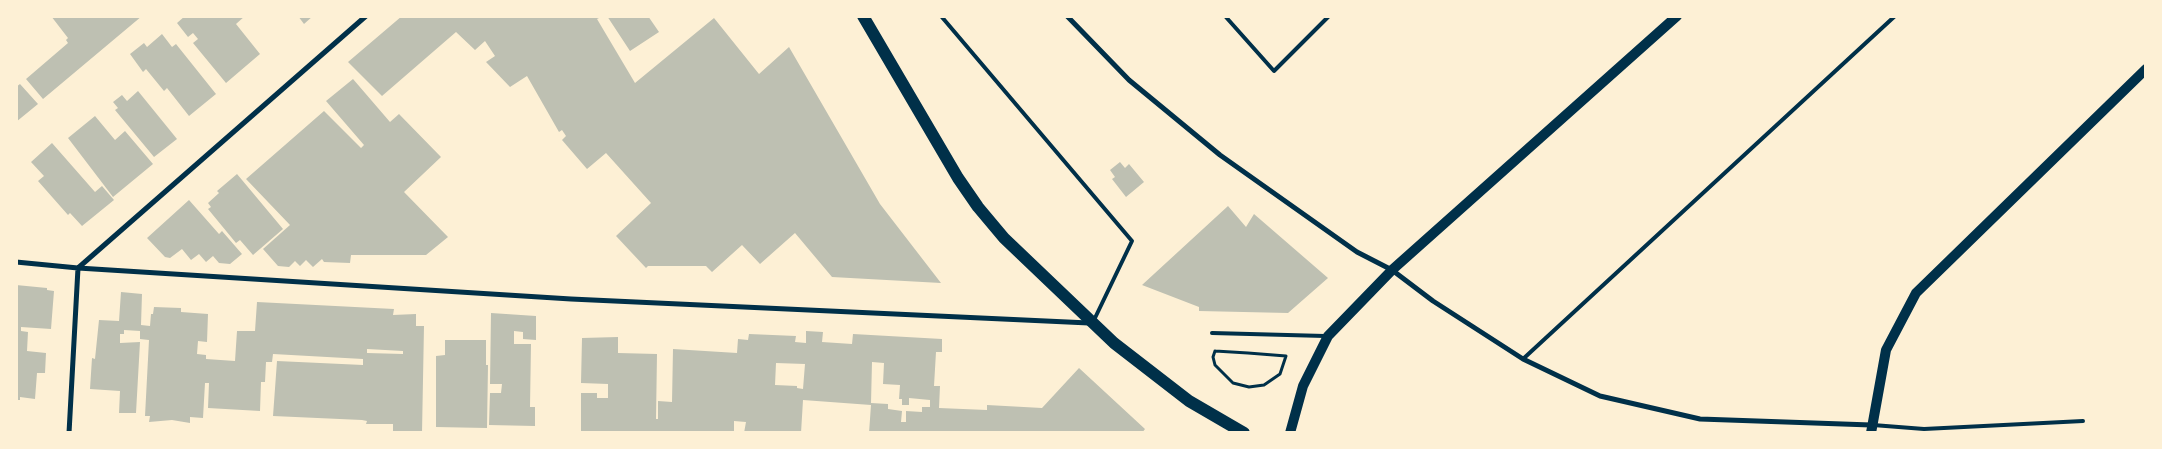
<!DOCTYPE html>
<html>
<head>
<meta charset="utf-8">
<style>
	body { margin:0 }
	#map { position:relative; width:2162px; height:449px; overflow:hidden; background:#fdf0d5; font-family:"PT Serif",serif }
	canvas { display:block }
	.frame { position:absolute; inset:0; border:18px solid #fdf0d5; pointer-events:none }
</style>
</head>
<body>
<div id="map">
<canvas width="2162" height="449"></canvas>
<div class="frame"></div>
</div>
<script>
const ctx = document.querySelector('canvas').getContext('2d');
ctx.lineJoin = 'round';
function fill(path, color) { ctx.fillStyle = color; ctx.fill(path, 'evenodd'); }
const shape = rows => new Path2D(rows.map(r => 'M' + r).join(''));
function stroke(path, color, width, dash) { ctx.strokeStyle = color; ctx.lineWidth = width; ctx.lineCap = dash ? 'butt' : 'round'; ctx.setLineDash(dash || []); ctx.stroke(path); }
fill(shape([
	[51,16,142,16,43,99,26,79,68,43,66,40,68,38],
	[185,16,245,16,236,24,260,54,226,83,193,43,198,39,193,33,188,37,177,23],
	[298,16,313,16,304,24],
	[402,16,603,16,597,19,635,83,714,18,759,74,789,47,880,204,941,283,832,277,795,233,760,264,742,245,712,272,706,266,648,266,646,268,616,236,651,203,606,153,587,169,562,140,566,136,562,130,559,132,527,76,510,87,486,62,495,56,485,41,475,50,456,32,382,96,348,62],
	[607,16,648,16,659,32,630,51],
	[162,34,172,47,176,44,216,94,189,116,167,88,164,91,146,69,143,72,130,54,144,43,147,47],
	[353,79,390,122,399,114,441,157,404,192,448,237,426,255,351,255,350,263,324,262,322,259,313,267,306,260,300,266,295,261,289,267,278,266,263,249,290,225,246,179,324,111,361,148,364,145,326,101],
	[20,84,38,104,16,122,16,87],
	[138,91,177,139,154,157,115,110,118,108,113,102,122,95,127,101],
	[95,116,115,140,125,131,153,164,113,197,68,138],
	[52,143,95,192,102,186,114,200,82,226,70,213,68,215,38,181,44,176,31,162],
	[1120,162,1125,168,1129,164,1144,182,1126,197,1112,179,1115,177,1110,170],
	[237,174,283,229,253,255,240,240,236,243,208,209,211,207,208,203,219,193,217,191],
	[189,200,219,234,222,231,242,254,230,264,219,263,213,256,206,262,199,254,191,260,182,249,170,258,165,257,147,238],
	[1228,206,1246,227,1254,214,1328,278,1288,313,1199,311,1199,307,1142,285],
	[16,285,47,288,47,290,54,291,51,329,21,327,21,331,28,332,27,351,46,353,45,373,37,373,35,399,20,397,20,400,16,400,16,326,18,322,16,322],
	[121,292,142,294,141,325,150,326,151,314,153,314,154,307,181,308,181,312,208,314,207,342,198,341,197,354,206,355,206,359,235,361,237,331,255,331,257,302,394,309,393,315,416,314,416,326,424,326,422,433,393,433,393,424,366,424,367,421,362,420,273,416,277,361,363,365,363,359,273,354,272,362,266,362,265,382,261,382,260,411,208,408,209,383,205,383,203,418,190,417,190,423,172,420,149,422,150,416,145,416,149,340,140,339,140,331,124,330,124,334,120,334,120,343,140,342,136,413,119,413,120,391,90,389,92,358,95,359,99,320,119,321],
	[367,349,403,351,403,354,367,353],
	[491,313,536,316,536,340,523,339,523,332,514,331,514,344,531,344,530,407,535,407,535,426,489,425,490,393,501,393,502,384,490,384],
	[806,331,823,332,822,342,852,344,853,334,942,339,942,352,936,352,934,386,940,386,939,408,987,410,987,405,1042,408,1079,368,1145,429,1142,433,869,433,871,405,803,400,801,433,744,433,746,422,734,421,734,433,603,431,603,433,581,433,581,393,597,393,597,398,608,398,608,384,581,383,582,338,618,337,618,353,657,354,656,419,658,419,658,401,672,402,673,349,737,353,738,339,748,340,749,334,796,336,795,342,806,343],
	[872,362,884,363,883,384,900,385,899,399,902,399,902,405,909,405,909,398,930,400,930,407,922,407,922,412,906,411,906,422,901,422,902,411,888,409,888,404,871,403],
	[776,363,805,364,803,389,797,388,797,386,775,385],
	[445,340,486,340,486,365,488,365,487,428,436,427,436,356,445,355]
]), '#bec0b2');
stroke(shape([
	[1215,351,1248,353,1286,356,1280,374,1264,385,1249,387,1233,383,1215,365,1213,357,1215,351]
]), '#003049', 3);
stroke(shape([
	[941,16,1132,241,1094,320],
	[1225,16,1274,71,1329,16],
	[1212,333,1325,336],
	[1523,359,1895,16],
	[1873,425,1924,429,2083,421]
]), '#003049', 4);
stroke(shape([
	[1067,16,1129,80,1220,155,1357,252,1392,270,1433,301,1523,359,1600,396,1700,419,1871,425],
	[16,262,78,268,571,299,1089,323],
	[69,433,78,268,366,16]
]), '#003049', 5);
stroke(shape([
	[1290,433,1303,386,1328,336,1392,270,1677,16],
	[1871,433,1886,350,1916,293,2146,69]
]), '#003049', 10);
stroke(shape([
	[863,16,958,178,978,207,1004,238,1114,343,1189,401,1244,433]
]), '#003049', 12);
</script>
</body>
</html>
